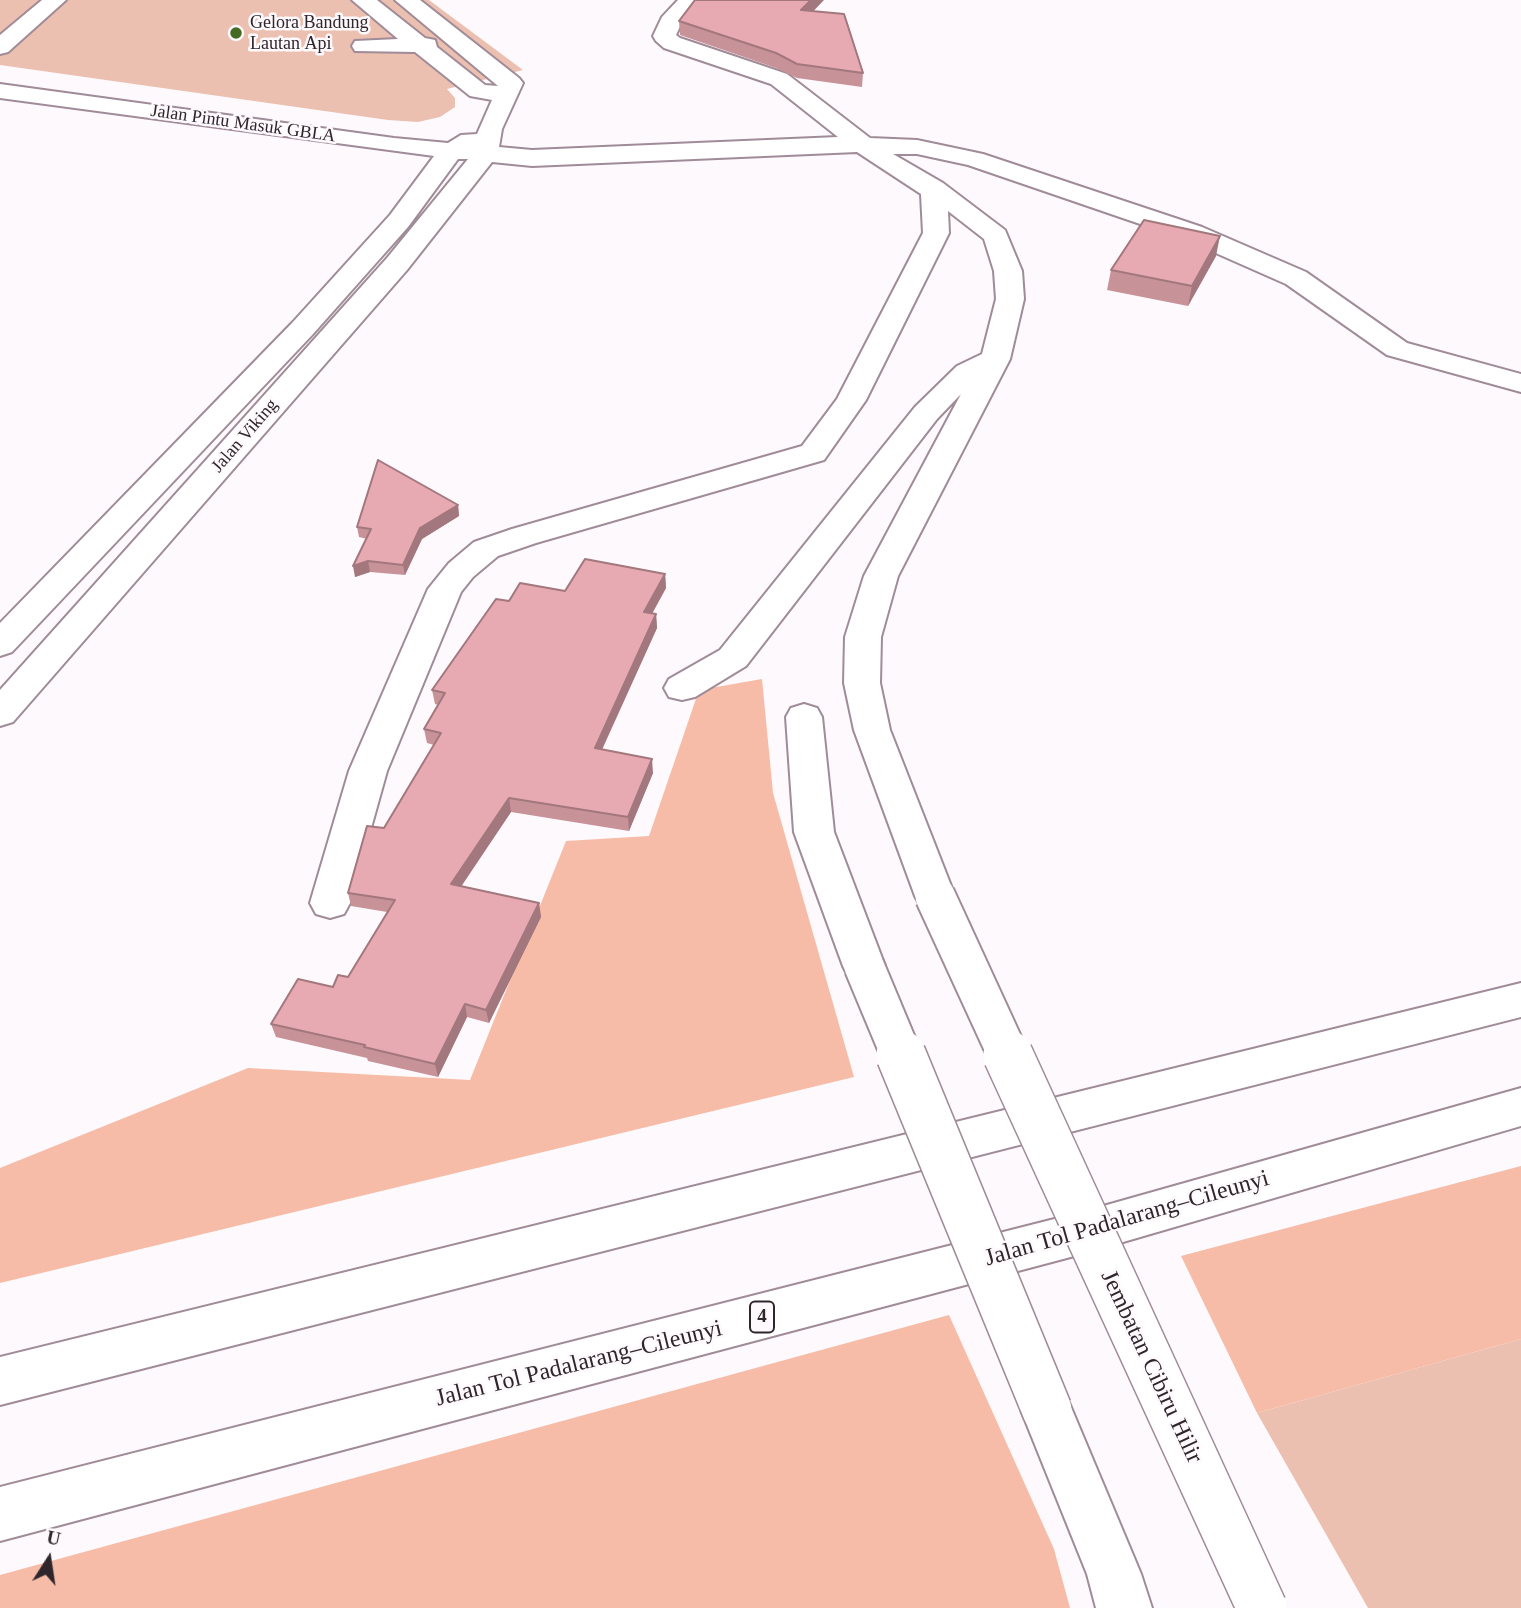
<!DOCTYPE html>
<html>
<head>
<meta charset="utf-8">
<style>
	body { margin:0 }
	#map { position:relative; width:1521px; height:1608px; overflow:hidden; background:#fef9fc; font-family:Georgia,serif }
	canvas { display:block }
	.north { position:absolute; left:14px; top:1524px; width:70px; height:70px; -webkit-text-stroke:5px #fef9fc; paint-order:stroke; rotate:12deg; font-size:19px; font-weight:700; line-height:28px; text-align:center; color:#2f262c }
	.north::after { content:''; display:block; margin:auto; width:24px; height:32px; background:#2f262c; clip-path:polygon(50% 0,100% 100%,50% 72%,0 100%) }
</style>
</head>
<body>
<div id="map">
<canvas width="1521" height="1608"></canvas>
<div class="north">U</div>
</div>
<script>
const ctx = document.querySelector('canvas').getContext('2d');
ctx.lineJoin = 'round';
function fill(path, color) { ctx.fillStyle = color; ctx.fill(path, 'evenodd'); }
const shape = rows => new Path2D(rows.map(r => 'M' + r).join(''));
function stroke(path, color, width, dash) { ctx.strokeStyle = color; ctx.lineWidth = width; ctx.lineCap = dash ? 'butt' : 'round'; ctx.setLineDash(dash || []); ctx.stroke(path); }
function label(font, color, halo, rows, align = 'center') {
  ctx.font = font + ' Georgia,serif'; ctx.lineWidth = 5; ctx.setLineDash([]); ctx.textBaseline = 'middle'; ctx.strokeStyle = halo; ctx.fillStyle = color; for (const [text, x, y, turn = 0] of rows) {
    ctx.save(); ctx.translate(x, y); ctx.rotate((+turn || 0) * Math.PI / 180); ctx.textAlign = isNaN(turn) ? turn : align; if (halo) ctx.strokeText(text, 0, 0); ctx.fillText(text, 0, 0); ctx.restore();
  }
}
fill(shape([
	[0,0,429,0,523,70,447,89,455,98,455,107,440,117,418,122,388,120,0,65],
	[1521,1339,1521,1608,1368,1608,1257,1413]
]), '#ecc0b0');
fill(shape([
	[762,679,773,793,854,1077,0,1283,0,1168,248,1068,470,1080,566,841,649,836,699,690],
	[1521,1166,1521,1339,1257,1413,1181,1256],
	[949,1315,1054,1549,1070,1608,0,1608,0,1575]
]), '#f7bca7');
const minor = shape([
	[42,0,66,0,8,52,0,54,0,35,42,0],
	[352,0,377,0,425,38,435,40,437,47,485,85,498,86,395,0,420,0,519,78,523,83,502,129,499,147,532,150,838,137,771,84,664,48,656,41,653,36,662,17,678,0,702,0,683,20,676,35,680,38,787,74,870,138,917,140,983,154,1202,227,1306,272,1407,343,1521,374,1521,392,1387,355,1286,284,1184,239,968,165,917,154,893,154,943,183,1005,230,1022,271,1024,299,1010,359,898,576,881,637,880,683,890,730,955,896,949,907,935,911,921,907,915,896,854,730,844,683,845,637,864,576,961,394,937,419,746,666,695,697,682,700,669,697,664,688,669,679,720,650,915,407,957,366,982,354,996,299,994,271,984,239,948,211,949,233,866,400,824,460,536,543,498,556,473,577,461,592,387,771,350,903,344,914,330,918,316,914,310,903,349,771,428,589,449,563,474,542,512,529,802,446,837,399,923,233,921,194,857,152,532,166,492,162,407,270,13,722,0,726,0,690,387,258,468,159,458,159,408,227,313,334,12,652,0,656,0,623,293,322,390,215,434,156,0,98,0,84,394,138,448,143,461,135,477,134,492,100,470,96,415,52,355,51,352,46,355,41,398,39,352,0],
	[804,704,817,708,822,717,834,832,885,966,879,978,864,982,849,978,843,966,794,832,786,717,791,708,804,704],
	[1047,1386,1065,1393,1141,1574,1152,1608,1096,1608,1087,1574,1021,1410,1029,1393,1047,1386]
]);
const highway = shape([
	[1521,983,1521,1017,0,1405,0,1357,1521,983],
	[1521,1088,1521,1126,1082,1254,0,1541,0,1487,1082,1212,1521,1088]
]);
stroke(minor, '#a08b98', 4);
stroke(highway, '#a08b98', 4);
fill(minor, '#fff');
fill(highway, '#fff');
const minorBridgeFar1 = shape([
	[935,896,1009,1057],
	[864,966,902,1057]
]);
const minorBridge = shape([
	[901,1055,1047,1410],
	[1008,1055,1262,1608]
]);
stroke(minorBridgeFar1, '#a08b98', 43, []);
stroke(minorBridge, '#a08b98', 52, []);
stroke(minorBridgeFar1, '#fff', 39);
stroke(minorBridge, '#fff', 49);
fill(shape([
	[813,11,863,73,862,87,797,78,776,68,680,35,679,21],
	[1216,256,1188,306,1107,290,1111,270],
	[458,505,459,516,422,539,405,575,370,572,355,577,367,539,359,537,357,527],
	[665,574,666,588,652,614,656,614,657,628,602,750,653,773,629,831,511,812,461,887,539,903,541,917,489,1023,467,1017,438,1077,368,1061,367,1058,276,1037,271,1024,348,977,387,912,351,906,348,893,384,828,434,745,427,743,424,729,438,705,435,704,432,690,509,601,565,591]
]), '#c89299');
fill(shape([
	[811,0,824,0,801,24,801,10],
	[1220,236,1216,256,1188,306,1192,286],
	[458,505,459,516,422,539,405,575,403,565,420,528],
	[368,561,370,572,355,577,353,566],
	[665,574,666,588,645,626,644,612],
	[656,614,657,628,596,762,595,748],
	[652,759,653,773,629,831,628,817],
	[509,798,511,812,453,898,451,884],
	[539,903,541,917,489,1023,486,1010],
	[465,1004,467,1017,438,1077,435,1064]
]), '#a2777d');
const building = shape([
	[695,0,811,0,801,10,844,14,863,73,797,64,776,53,679,21,695,0],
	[1144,220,1220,236,1192,286,1111,270,1144,220],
	[378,460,458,505,420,528,403,565,368,561,353,566,371,529,357,527,378,460],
	[585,559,665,574,644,612,656,614,595,748,652,759,628,817,509,798,451,884,539,903,486,1010,465,1004,435,1064,364,1047,365,1045,271,1024,298,979,333,987,338,975,348,977,395,900,348,893,367,826,384,828,441,733,424,729,445,693,432,690,496,599,509,601,520,583,565,591,585,559]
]);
fill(building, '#e8aab2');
stroke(building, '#a2777d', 2);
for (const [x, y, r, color] of [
	[236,33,7,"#466a23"]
]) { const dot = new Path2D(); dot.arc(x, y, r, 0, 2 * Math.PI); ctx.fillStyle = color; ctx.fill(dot); stroke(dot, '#fef9fc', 2.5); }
label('18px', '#2f262c', '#fef9fc', [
	["Gelora Bandung",250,23],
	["Lautan Api",250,44]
], 'left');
label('18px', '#2f262c', '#fef9fc', [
	["Jalan Pintu Masuk GBLA",243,124,8],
	["Jalan Viking",245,436,-49]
]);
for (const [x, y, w] of [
	[762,1317,24]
]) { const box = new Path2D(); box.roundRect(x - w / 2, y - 15.5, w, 31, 5); ctx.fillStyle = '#fef9fc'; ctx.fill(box); stroke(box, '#2f262c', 2); }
label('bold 19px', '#2f262c', null, [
	["4",762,1317]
]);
label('24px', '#2f262c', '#fef9fc', [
	["Jalan Tol Padalarang–Cileunyi",1127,1219,-16],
	["Jalan Tol Padalarang–Cileunyi",579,1364,-14],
	["Jembatan Cibiru Hilir",1151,1367,65]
]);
</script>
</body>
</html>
